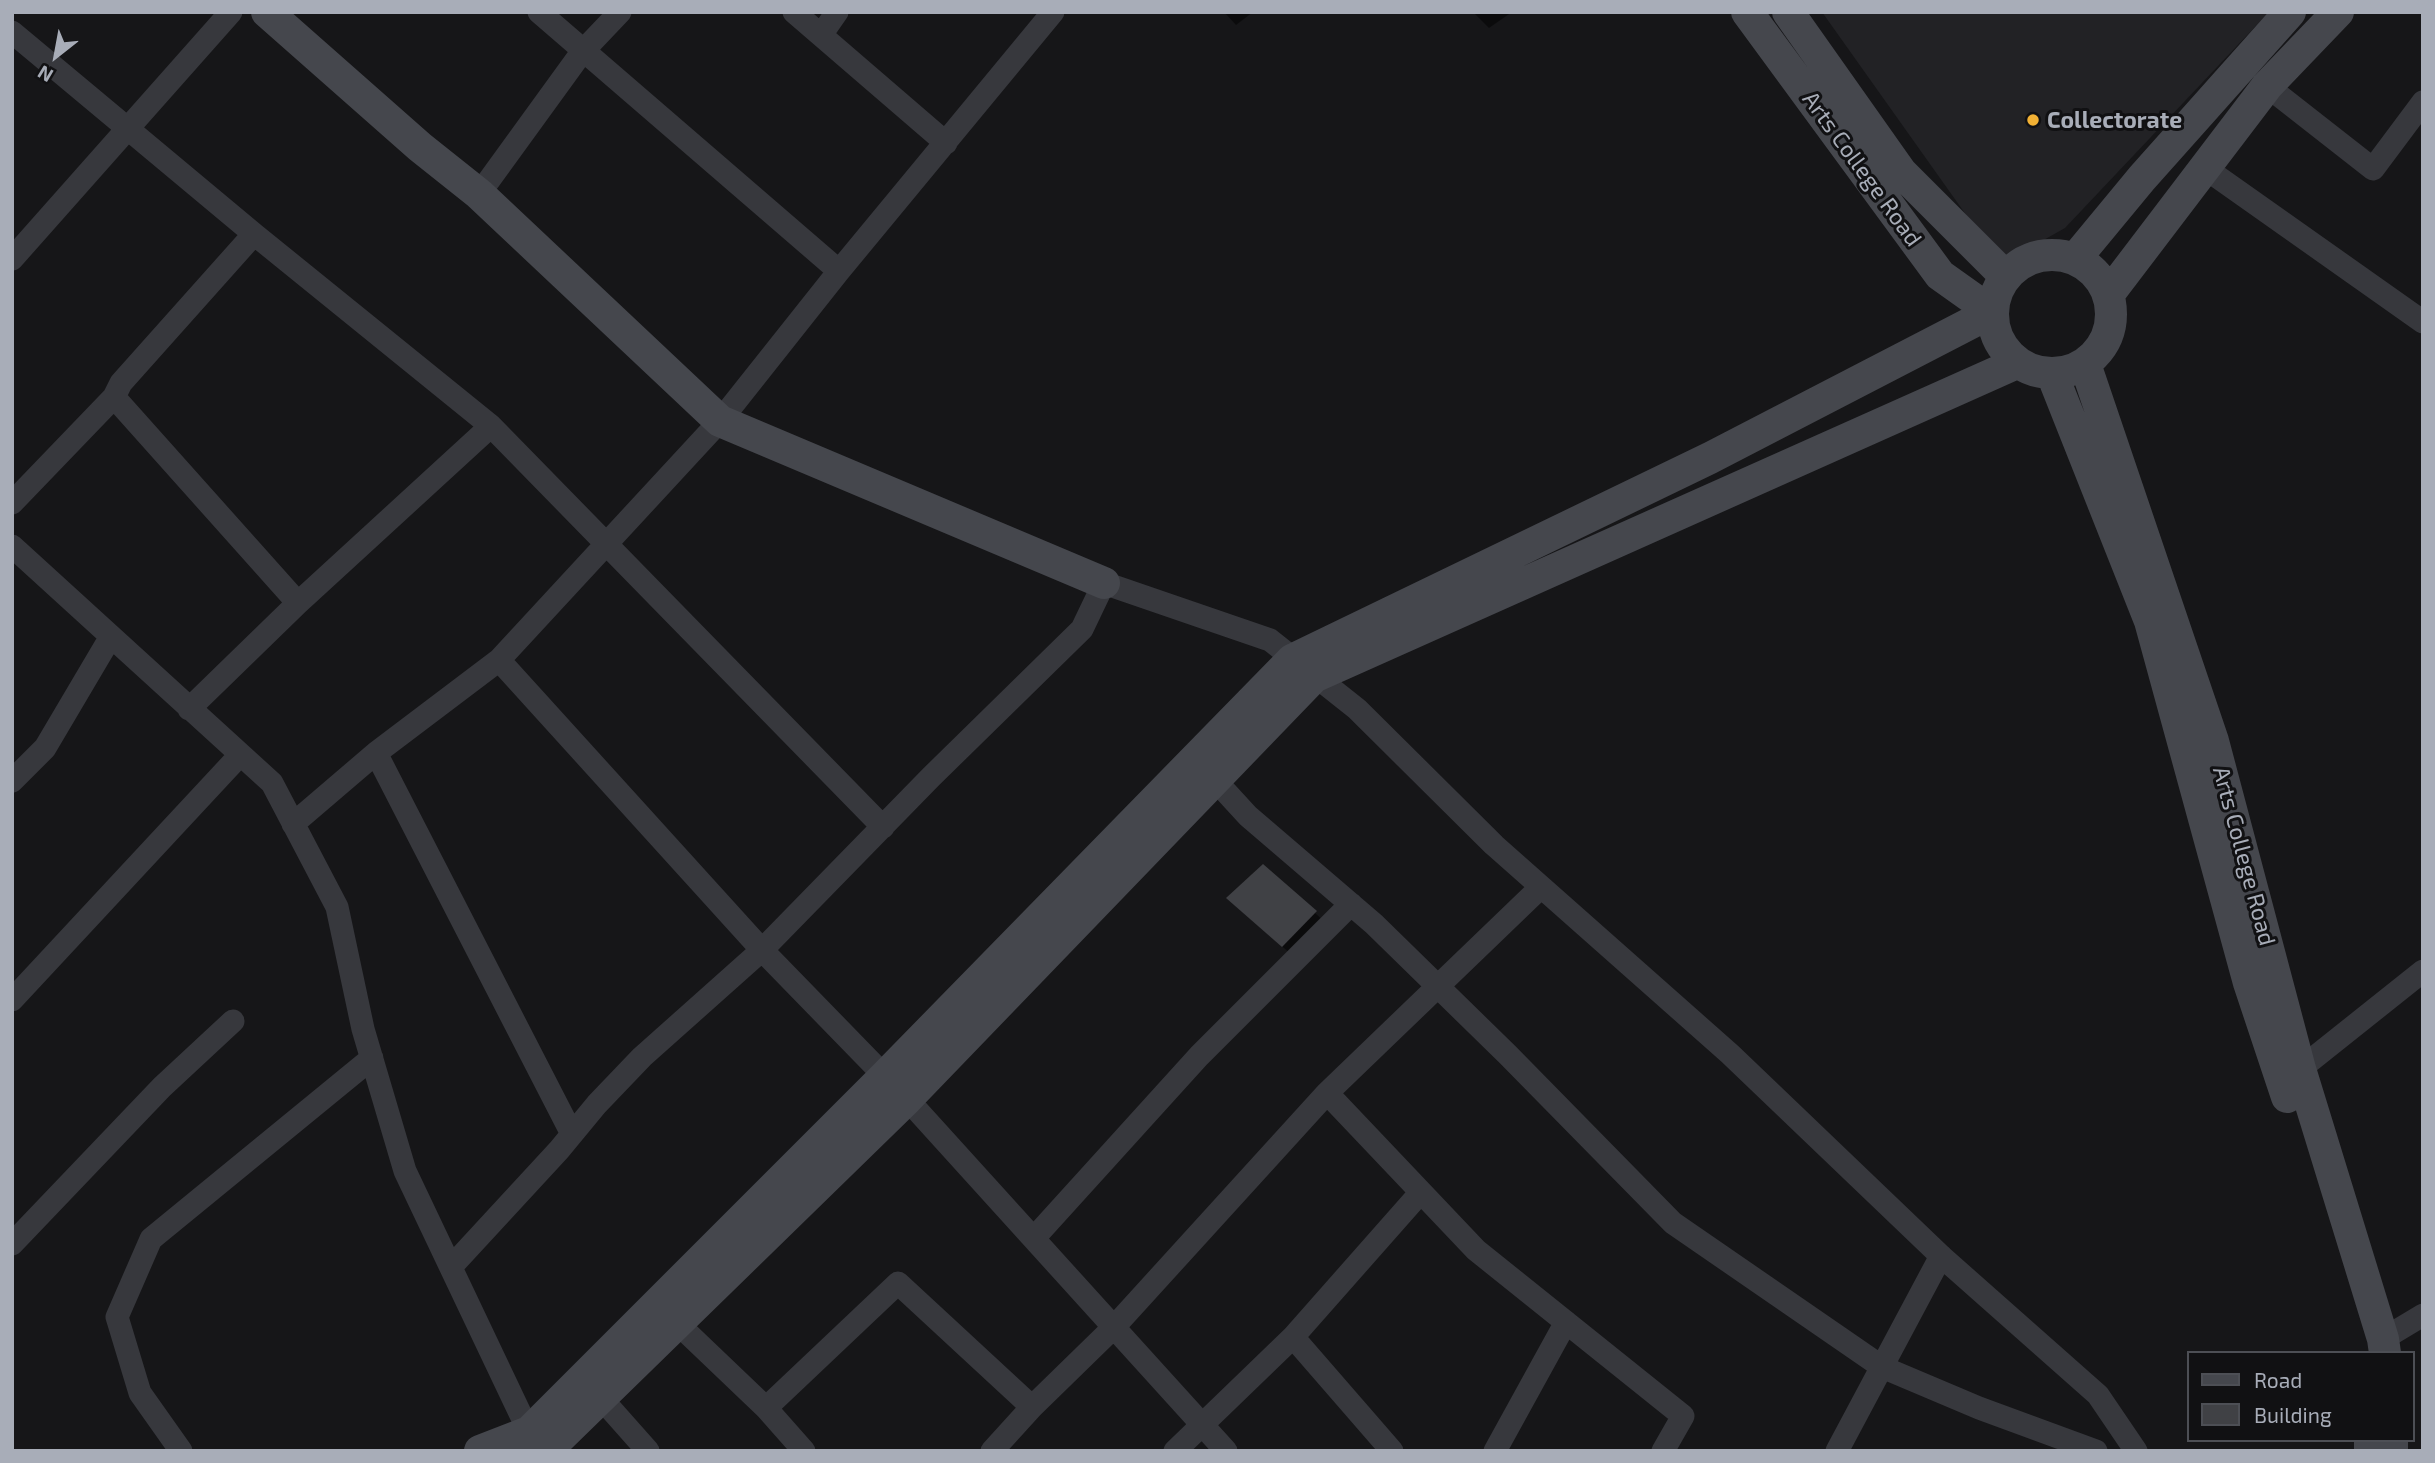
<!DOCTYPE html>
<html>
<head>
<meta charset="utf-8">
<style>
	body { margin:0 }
	#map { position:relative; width:2435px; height:1463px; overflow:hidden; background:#161618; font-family:"Exo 2",sans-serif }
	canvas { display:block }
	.frame { position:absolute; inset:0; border:14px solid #a8adb8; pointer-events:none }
	.legend { position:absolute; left:2187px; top:1351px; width:228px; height:91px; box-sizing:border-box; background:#111113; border:2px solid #4d4f55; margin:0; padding:9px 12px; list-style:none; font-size:21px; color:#a8adb8 }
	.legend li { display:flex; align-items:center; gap:14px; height:35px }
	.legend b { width:35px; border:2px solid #4d4f55 }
	.north { position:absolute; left:21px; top:21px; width:70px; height:70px; -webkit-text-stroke:5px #111113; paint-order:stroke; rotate:211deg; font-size:19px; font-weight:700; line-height:28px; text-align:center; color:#a8adb8 }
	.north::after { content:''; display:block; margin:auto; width:24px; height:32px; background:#a8adb8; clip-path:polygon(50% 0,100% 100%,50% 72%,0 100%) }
</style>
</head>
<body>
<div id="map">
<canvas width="2435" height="1463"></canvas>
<div class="frame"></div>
<ul class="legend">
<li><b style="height:9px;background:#45474d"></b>Road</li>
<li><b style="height:19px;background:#404145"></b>Building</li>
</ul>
<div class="north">N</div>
</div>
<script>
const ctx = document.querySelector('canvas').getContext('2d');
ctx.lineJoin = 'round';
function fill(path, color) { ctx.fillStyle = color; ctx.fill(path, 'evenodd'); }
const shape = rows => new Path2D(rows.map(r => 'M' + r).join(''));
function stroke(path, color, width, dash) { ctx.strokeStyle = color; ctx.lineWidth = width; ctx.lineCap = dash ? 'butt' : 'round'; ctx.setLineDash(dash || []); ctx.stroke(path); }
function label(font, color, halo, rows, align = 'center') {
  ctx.font = font + ' "Exo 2",sans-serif'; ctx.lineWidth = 6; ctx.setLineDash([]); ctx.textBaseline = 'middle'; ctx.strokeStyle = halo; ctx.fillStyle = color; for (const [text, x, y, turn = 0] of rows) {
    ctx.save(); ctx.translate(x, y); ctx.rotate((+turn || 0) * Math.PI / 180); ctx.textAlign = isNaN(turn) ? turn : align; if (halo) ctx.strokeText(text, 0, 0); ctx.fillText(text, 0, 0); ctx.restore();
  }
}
fill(shape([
	[1822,12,2269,12,2065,228,2001,264]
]), '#222225');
fill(shape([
	[1224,12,1253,12,1236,25],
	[1473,12,1512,12,1489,28],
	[1237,907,1315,913,1325,922,1292,955]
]), '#0007');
fill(shape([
	[1263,864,1317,911,1282,947,1226,898]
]), '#404145');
stroke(shape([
	[539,12,839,271],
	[794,12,946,143],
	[1053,12,839,271,720,421,499,660,762,950,931,777,1082,629,1104,583,1270,640,1357,709,1494,845,1730,1054,1941,1256,2098,1395,2136,1451],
	[12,32,254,234,491,426,883,827],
	[821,35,837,12],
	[2267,86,2373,169,2423,102],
	[2205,168,2423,322],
	[479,194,582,52,620,12],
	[12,259,231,12],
	[114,397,298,603],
	[12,503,114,397,121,383,254,234],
	[12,546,272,783,337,907,363,1029,405,1171,529,1432,526,1451],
	[189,709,298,603,491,426],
	[376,753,572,1134],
	[1214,779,1248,816,1374,924,1508,1055,1673,1223,1882,1367,1979,1408,2096,1451],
	[12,781,45,748,110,638],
	[293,824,376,753,499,660],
	[12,1000,240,755],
	[2300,1069,2423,971],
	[1327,1093,1541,887],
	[1034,1238,1199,1056,1351,904],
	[12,1244,162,1087,233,1021],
	[451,1267,559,1150,597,1104,642,1057,762,950,907,1099,1226,1451],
	[677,1323,766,1408,804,1451],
	[1293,1337,1392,1451],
	[2383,1339,2423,1315],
	[601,1398,648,1451],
	[766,1408,898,1283,1032,1407],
	[181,1451,140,1393,117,1317,151,1239,372,1058],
	[992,1451,1032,1407,1114,1327,1327,1093,1476,1250,1683,1416,1663,1451],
	[1175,1451,1293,1337,1421,1192],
	[1495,1451,1566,1322],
	[1837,1451,1941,1256]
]), '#37383d', 23);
stroke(shape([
	[267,12,420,147,479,194,720,421,1104,583],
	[1788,12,1901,172,2005,276],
	'1993 314a59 59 0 1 1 118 0a59 59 0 1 1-118 0Z',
	[2075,259,2142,178,2290,12],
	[2108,295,2267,86,2338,12],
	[2085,364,2213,741,2300,1069,2383,1339,2385,1353],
	[2052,374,2150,621,2249,983,2287,1097],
	[480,1451,529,1432,885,1076,1292,660,1710,458,1992,312,1940,275,1747,12],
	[546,1451,907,1099,1314,677,2017,363],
	[2370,1451,2370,1440],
	[2392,1451,2392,1440]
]), '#45474d', 32);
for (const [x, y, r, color] of [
	[2033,120,7,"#f2b134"]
]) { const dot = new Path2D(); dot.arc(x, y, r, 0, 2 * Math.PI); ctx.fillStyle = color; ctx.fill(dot); stroke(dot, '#111113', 2.5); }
label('bold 23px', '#a8adb8', '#111113', [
	["Collectorate",2047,120]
], 'left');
label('23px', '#a8adb8', '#111113', [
	["Arts College Road",1862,169,54],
	["Arts College Road",2244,856,75]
]);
</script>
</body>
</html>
